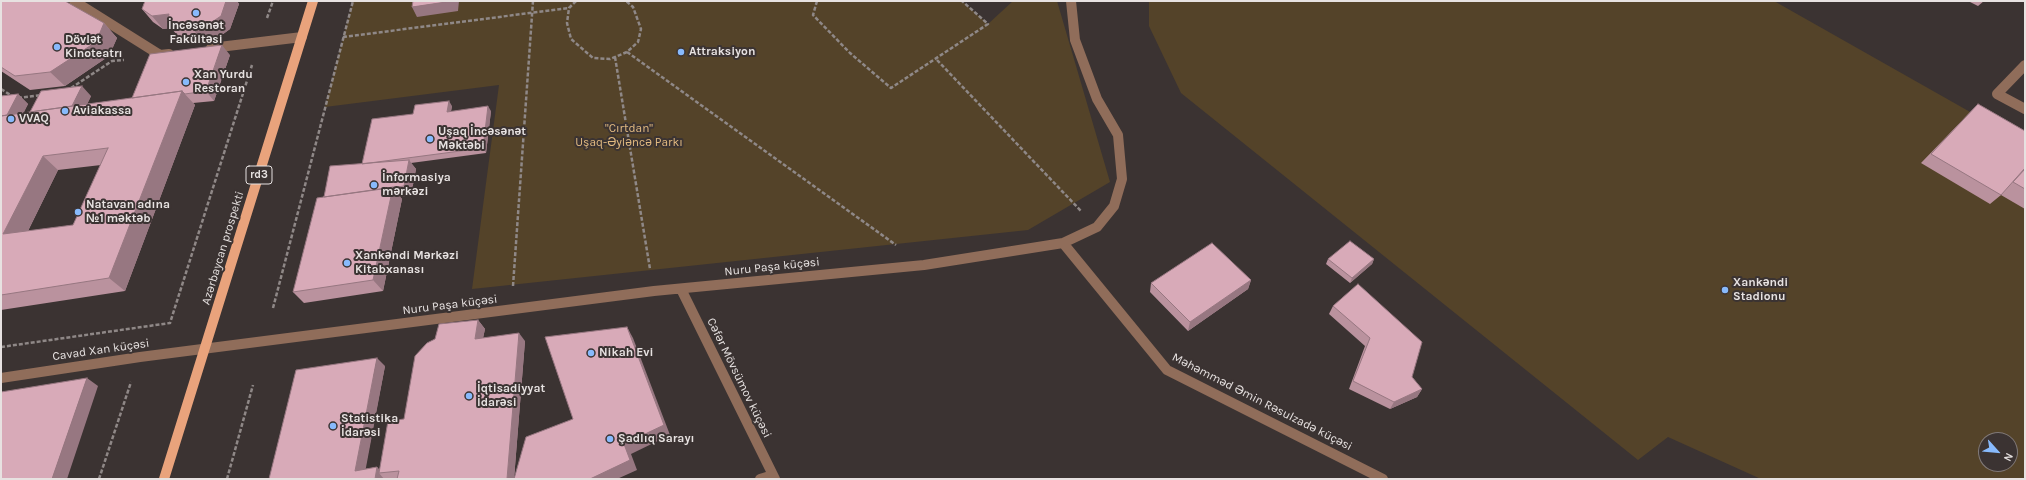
<!DOCTYPE html>
<html>
<head>
<meta charset="utf-8">
<style>
	body { margin:0 }
	#map { position:relative; width:2026px; height:480px; overflow:hidden; background:#3b3332; font-family:Karla,sans-serif }
	canvas { display:block }
	.frame { position:absolute; inset:0; border:2px solid #e7e2e1; pointer-events:none }
	.north { position:absolute; left:1978px; top:432px; width:40px; height:40px; box-sizing:border-box; background:#3b3332; border:1px solid #807978; border-radius:50%; rotate:117deg; font-size:11px; font-weight:700; line-height:16px; text-align:center; color:#e7e2e1 }
	.north::after { content:''; display:block; margin:auto; width:14px; height:18px; background:#88bafc; clip-path:polygon(50% 0,100% 100%,50% 72%,0 100%) }
</style>
</head>
<body>
<div id="map">
<canvas width="2026" height="480"></canvas>
<div class="frame"></div>
<div class="north">N</div>
</div>
<script>
const ctx = document.querySelector('canvas').getContext('2d');
ctx.lineJoin = 'round';
function fill(path, color) { ctx.fillStyle = color; ctx.fill(path, 'evenodd'); }
const shape = rows => new Path2D(rows.map(r => 'M' + r).join(''));
function stroke(path, color, width, dash) { ctx.strokeStyle = color; ctx.lineWidth = width; ctx.lineCap = dash ? 'butt' : 'round'; ctx.setLineDash(dash || []); ctx.stroke(path); }
function label(font, color, halo, rows, align = 'center') {
  ctx.font = font + ' Karla,sans-serif'; ctx.lineWidth = 4; ctx.setLineDash([]); ctx.textBaseline = 'middle'; ctx.strokeStyle = halo; ctx.fillStyle = color; for (const [text, x, y, turn = 0] of rows) {
    ctx.save(); ctx.translate(x, y); ctx.rotate((+turn || 0) * Math.PI / 180); ctx.textAlign = isNaN(turn) ? turn : align; if (halo) ctx.strokeText(text, 0, 0); ctx.fillText(text, 0, 0); ctx.restore();
  }
}
fill(shape([
	[353,1,962,1,988,24,1013,1,1057,1,1110,182,1028,230,472,289,499,85,325,107],
	[1149,1,1774,1,2025,143,2025,478,1761,479,1668,437,1638,460,1181,93,1149,26],
	[1986,440,2010,440,2010,464,1986,464]
]), '#544329');
stroke(shape([
	[576,1,569,8,567,23,571,39,593,58,610,59,627,52,638,42,641,29,633,7,626,1],
	[817,1,813,15,850,53,891,88,988,24,962,1],
	[267,18,273,1],
	[343,37,569,8],
	[627,52,896,245],
	[615,57,650,269],
	[937,60,1081,211],
	[71,88,112,61,124,60],
	[1,89,12,96],
	[18,98,41,95],
	[513,286,533,1],
	[273,308,353,1],
	[1,347,170,323,252,65],
	[99,479,131,382],
	[227,479,253,385]
]), '#8f8887', 2.5, [4, 2]);
stroke(shape([
	[74,1,160,55,169,54],
	[211,48,302,37],
	[2025,65,1997,94,2025,109],
	[1063,243,1167,370,1383,479],
	[681,289,775,479],
	[1,378,140,357,654,291,924,265,1063,243,1097,227,1114,206,1122,179,1118,135,1097,99,1075,40,1071,1],
	[760,479,773,475]
]), '#906d5a', 10);
stroke(shape([
	[164,479,313,1]
]), '#e9a37c', 10);
fill(shape([
	[1,1,104,23,117,38,109,56,65,86,30,90,1,71],
	[145,1,237,1,239,4,230,29,219,37,203,42,189,43,183,36,178,36,171,28,163,29,153,22,142,9],
	[1968,1,1984,1,1978,6],
	[230,55,214,101,193,103,195,105,125,291,1,310,1,96,18,94,28,104,23,113,30,112,91,96,87,104,132,98],
	[101,165,73,225,28,231,58,170],
	[1978,104,2025,131,2025,209,2001,195,1990,204,1921,163],
	[452,106,451,111,491,111,486,153,411,163,416,169,411,195,400,197,402,199,383,291,304,303,293,292,323,197,362,164,413,114],
	[1328,259,1374,259,1372,264,1350,283,1326,264],
	[1251,280,1248,289,1188,331,1150,292,1151,283],
	[1358,284,1412,377,1422,389,1417,397,1390,409,1349,389,1365,346,1329,314,1333,306],
	[478,320,485,329,483,338,525,341,514,479,269,479,385,366,365,469,377,467,379,470,404,419]
]), '#ba929e');
fill(shape([
	[226,1,237,1,239,4,230,29,219,37,203,42,193,29],
	[453,1,459,1,458,11,417,17,412,7],
	[169,14,167,23,171,28,163,29,152,16],
	[104,23,117,38,109,56,65,86,50,72],
	[222,45,230,55,214,101,206,91],
	[82,86,91,96,79,122,69,112],
	[182,91,195,105,125,291,109,278],
	[18,94,28,104,15,131,1,122],
	[449,101,452,106,450,117,447,112],
	[488,106,491,111,486,153,483,148],
	[43,156,58,170,20,247,3,234],
	[409,160,416,169,411,195,404,186],
	[393,187,402,199,383,291,373,280],
	[1374,259,1372,264,1350,283,1352,278],
	[1251,280,1248,289,1188,331,1190,322],
	[478,320,485,329,481,347,475,339],
	[627,327,633,338,670,435,631,454,637,470,617,479,590,479],
	[519,333,525,341,514,479,507,479],
	[377,358,385,366,364,478,355,471],
	[87,378,98,386,67,479,52,479],
	[1422,389,1417,397,1390,409,1394,402],
	[377,467,383,473,379,473,384,479,375,479]
]), '#977781');
const building = shape([
	[1,1,65,1,104,23,96,42,50,72,15,76,1,67,1,1],
	[145,1,226,1,221,16,209,24,193,29,178,30,181,22,167,23,169,14,152,16,142,9,145,1],
	[413,1,453,1,412,7,413,1],
	[222,45,206,91,185,94,182,91,132,98,150,54,222,45],
	[82,86,72,106,30,112,41,91,82,86],
	[182,91,109,278,1,295,1,116,182,91],
	[108,148,73,225,3,234,43,156,108,148],
	[18,94,7,115,1,116,1,96,18,94],
	[449,101,447,112,488,106,483,148,362,164,372,119,413,114,415,105,449,101],
	[1978,104,2025,131,2025,168,2001,195,1931,154,1978,104],
	[409,160,404,186,324,197,330,166,409,160],
	[2025,169,2025,189,2013,182,2025,169],
	[393,187,373,280,293,292,317,198,393,187],
	[1350,241,1374,259,1352,278,1328,259,1350,241],
	[1212,243,1251,280,1190,322,1151,283,1212,243],
	[1358,284,1422,342,1412,377,1422,389,1394,402,1353,381,1370,338,1333,306,1358,284],
	[478,320,475,339,519,333,507,479,397,479,399,471,379,473,388,421,404,419,415,356,427,343,435,339,439,324,478,320],
	[627,327,664,425,624,444,630,460,590,479,514,479,526,437,573,419,545,337,627,327],
	[377,358,355,471,377,467,375,479,269,479,296,370,377,358],
	[87,378,52,479,1,479,1,392,87,378]
]);
fill(building, '#d8aab8');
stroke(building, '#977781', 1);
for (const [x, y, r, color] of [
	[196,13,4,"#88bafc"],
	[57,47,4,"#88bafc"],
	[681,52,4,"#88bafc"],
	[186,82,4,"#88bafc"],
	[65,111,4,"#88bafc"],
	[11,119,4,"#88bafc"],
	[430,139,4,"#88bafc"],
	[374,185,4,"#88bafc"],
	[78,212,4,"#88bafc"],
	[347,263,4,"#88bafc"],
	[1725,290,4,"#88bafc"],
	[591,353,4,"#88bafc"],
	[469,396,4,"#88bafc"],
	[333,426,4,"#88bafc"],
	[610,439,4,"#88bafc"]
]) { const dot = new Path2D(); dot.arc(x, y, r, 0, 2 * Math.PI); ctx.fillStyle = color; ctx.fill(dot); stroke(dot, '#3b3332', 1.5); }
for (const [x, y, w] of [
	[259,175,26]
]) { const box = new Path2D(); box.roundRect(x - w / 2, y - 9, w, 18, 3); ctx.fillStyle = '#3b3332'; ctx.fill(box); stroke(box, '#e7e2e1', 1); }
label('bold 11px', '#e7e2e1', null, [
	["rd3",259,175]
]);
label('bold 12px', '#e7e2e1', '#3b3332', [
	["İncəsənət",196,26,"center"],
	["Fakültəsi",196,40,"center"],
	["Dövlət",65,40],
	["Kinoteatrı",65,54],
	["Attraksiyon",689,52],
	["Xan Yurdu",194,75],
	["Restoran",194,89],
	["Aviakassa",73,111],
	["VVAQ",19,119],
	["Uşaq İncəsənət",438,132],
	["Məktəbi",438,146],
	["İnformasiya",382,178],
	["mərkəzi",382,192],
	["Natavan adına",86,205],
	["№1 məktəb",86,219],
	["Xankəndi Mərkəzi",355,256],
	["Kitabxanası",355,270],
	["Xankəndi",1733,283],
	["Stadionu",1733,297],
	["Nikah Evi",599,353],
	["İqtisadiyyat",477,389],
	["İdarəsi",477,403],
	["Statistika",341,419],
	["İdarəsi",341,433],
	["Şadlıq Sarayı",618,439]
], 'left');
label('12px', '#e2ba81', '#3b3332', [
	["\"Cırtdan\"",629,129],
	["Uşaq-Əyləncə Parkı",629,143]
]);
label('12px', '#e7e2e1', '#3b3332', [
	["Azərbaycan prospekti",223,248,-73],
	["Nuru Paşa küçəsi",772,267,-6],
	["Nuru Paşa küçəsi",450,305,-7],
	["Cavad Xan küçəsi",101,350,-8],
	["Cəfər Mövsümov küçəsi",739,378,64],
	["Məhəmməd Əmin Rəsulzadə küçəsi",1262,402,27]
]);
</script>
</body>
</html>
